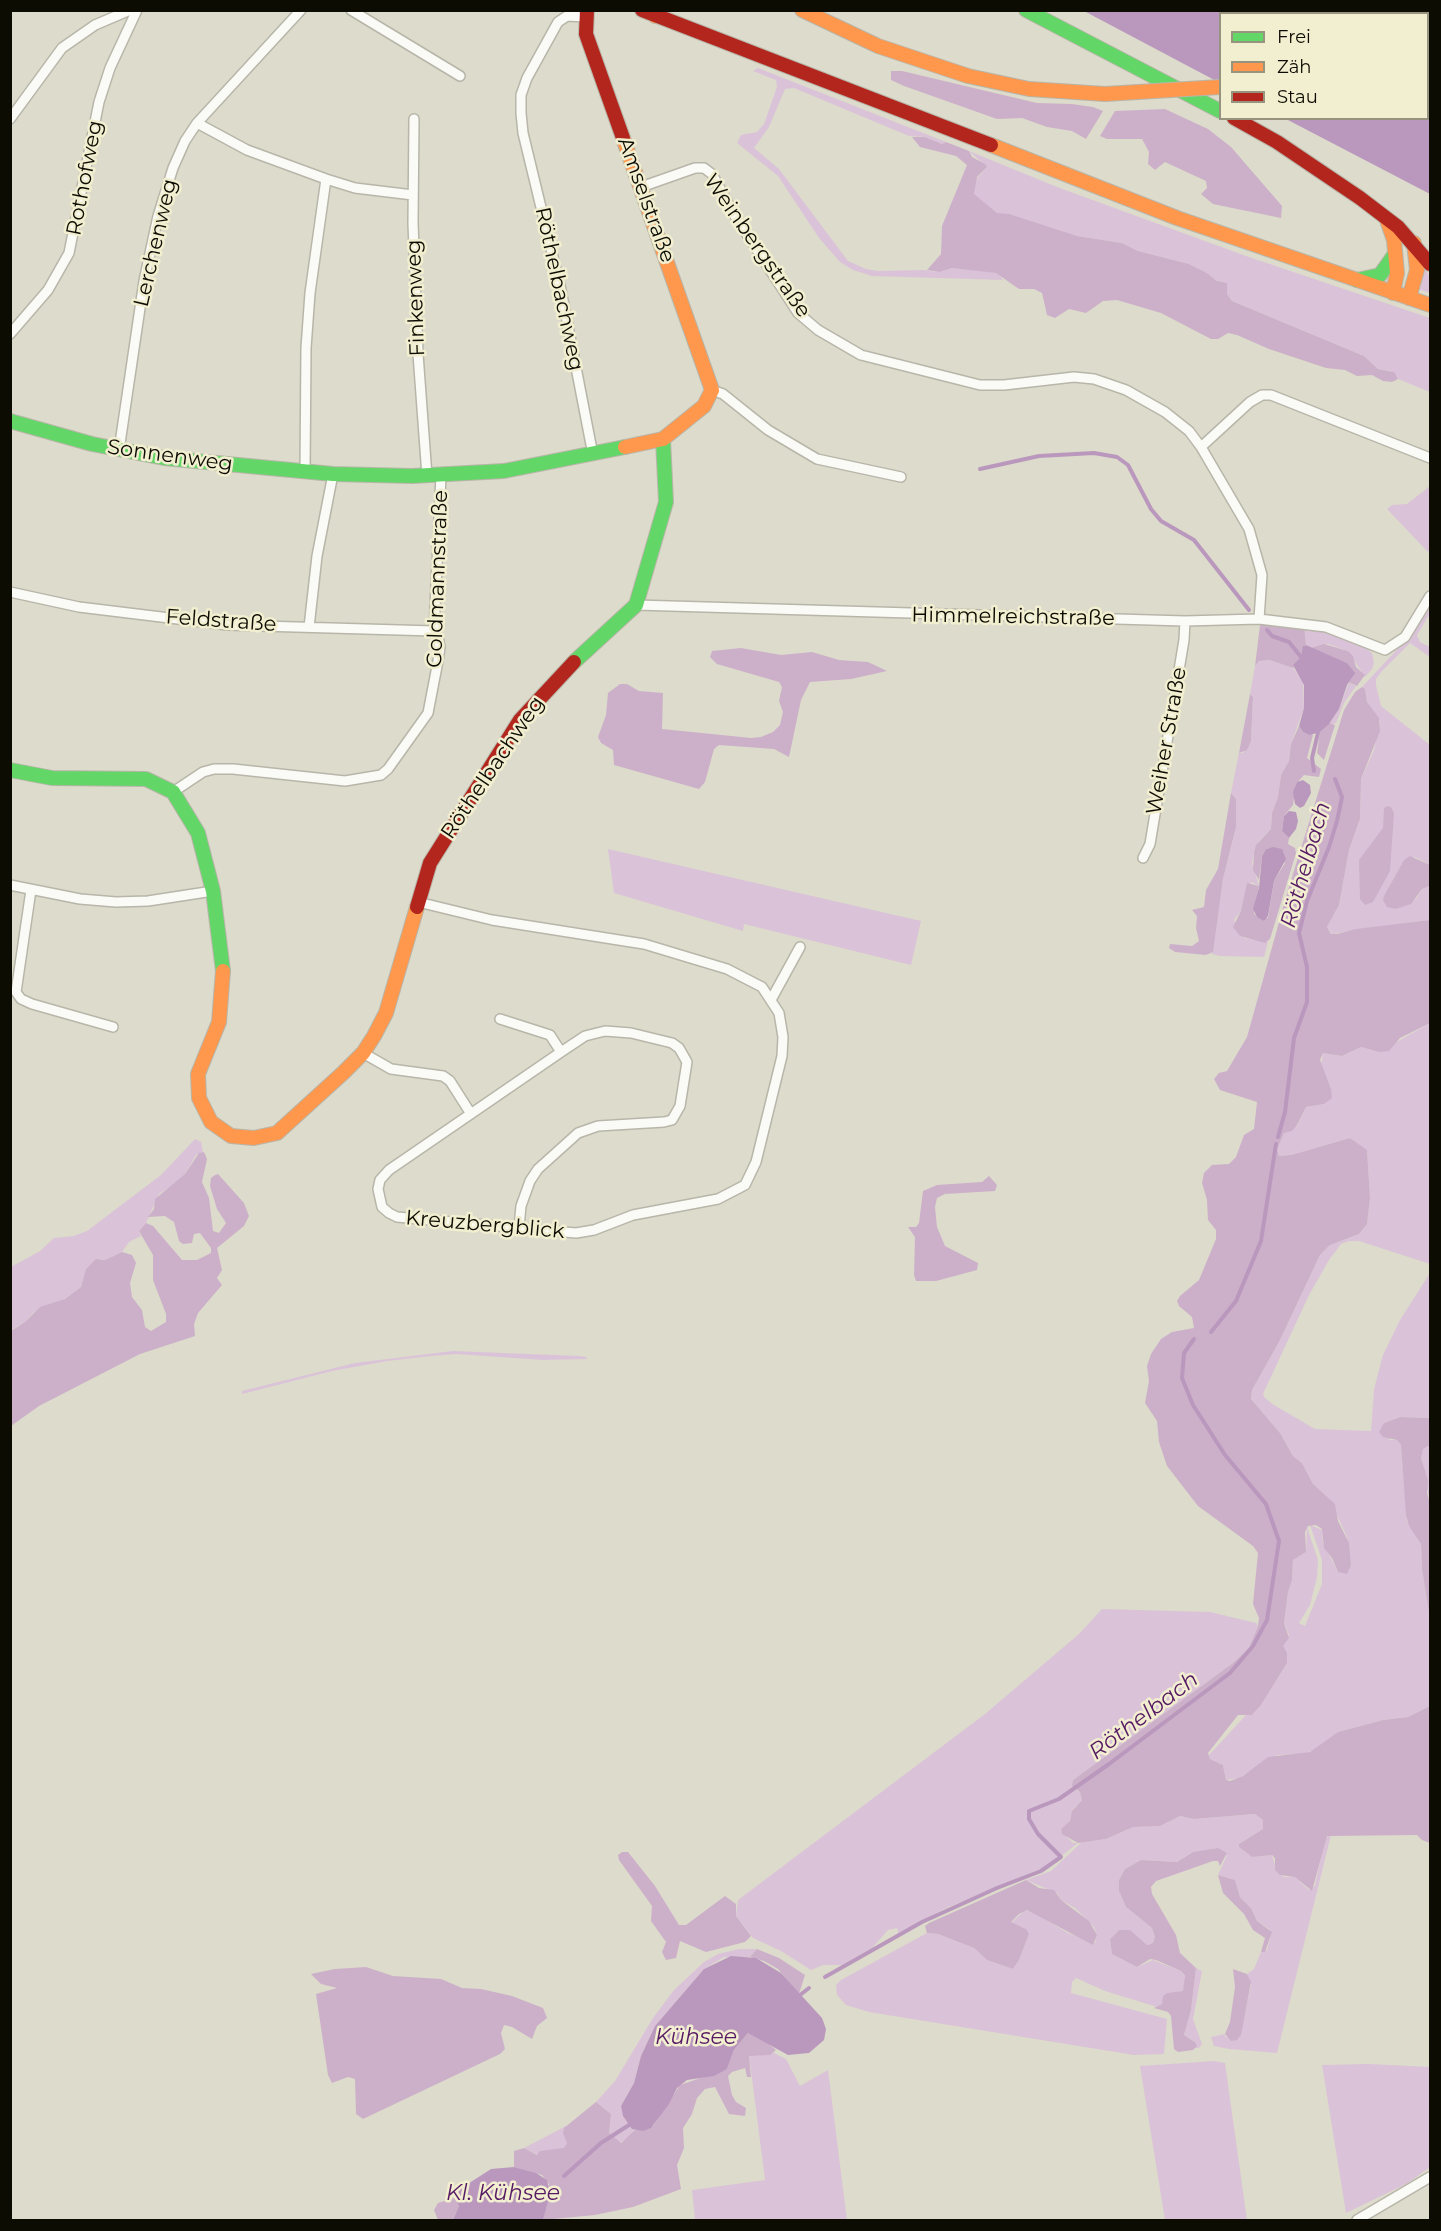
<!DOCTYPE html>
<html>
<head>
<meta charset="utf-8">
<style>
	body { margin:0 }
	#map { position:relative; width:1441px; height:2231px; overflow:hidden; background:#dddbcb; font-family:Montserrat,sans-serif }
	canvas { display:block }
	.frame { position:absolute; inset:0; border:12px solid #0d0c03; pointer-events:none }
	.legend { position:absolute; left:1219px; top:12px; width:210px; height:108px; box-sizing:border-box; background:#f2eed0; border:2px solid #96947e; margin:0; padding:8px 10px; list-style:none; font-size:18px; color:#0d0c03 }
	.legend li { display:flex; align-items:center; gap:12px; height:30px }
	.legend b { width:30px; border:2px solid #96947e }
</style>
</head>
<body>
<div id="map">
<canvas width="1441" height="2231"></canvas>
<div class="frame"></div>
<ul class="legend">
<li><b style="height:8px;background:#63d668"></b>Frei</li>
<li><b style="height:8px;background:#ff974d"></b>Zäh</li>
<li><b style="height:8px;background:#b3261e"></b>Stau</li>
</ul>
</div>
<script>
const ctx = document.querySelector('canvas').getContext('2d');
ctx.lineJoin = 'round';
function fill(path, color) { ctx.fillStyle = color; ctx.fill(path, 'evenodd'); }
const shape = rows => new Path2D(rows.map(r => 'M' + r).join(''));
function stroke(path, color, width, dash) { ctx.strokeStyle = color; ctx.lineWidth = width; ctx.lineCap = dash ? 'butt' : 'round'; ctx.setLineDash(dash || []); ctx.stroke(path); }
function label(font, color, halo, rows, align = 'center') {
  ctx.font = font + ' Montserrat,sans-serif'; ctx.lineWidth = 5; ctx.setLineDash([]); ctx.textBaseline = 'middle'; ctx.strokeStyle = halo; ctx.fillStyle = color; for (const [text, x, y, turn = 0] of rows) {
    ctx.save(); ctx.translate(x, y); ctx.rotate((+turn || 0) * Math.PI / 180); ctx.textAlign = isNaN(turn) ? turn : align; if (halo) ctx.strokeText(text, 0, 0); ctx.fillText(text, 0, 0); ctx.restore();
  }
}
fill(shape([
	[758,68,946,142,942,144,925,137,909,136,794,88,785,89,769,127,754,148,779,169,848,261,866,269,878,271,924,270,936,272,952,268,986,271,999,274,1003,280,872,276,853,270,840,262,819,238,778,176,737,143,741,135,757,132,764,124,777,87,776,80,753,71],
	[969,151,1057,187,1246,256,1430,318,1430,392,1398,379,1391,371,1378,369,1364,356,1232,301,1227,294,1226,283,1217,281,1207,273,1189,264,1138,251,1122,243,1077,236,997,213,974,196,975,181,987,167],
	[1426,269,1430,279,1430,293,1418,289],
	[1430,486,1430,549,1428,552,1387,509,1392,505,1407,504],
	[1430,606,1430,613,1417,635,1420,642,1430,647,1430,657,1410,643,1382,671,1376,679,1376,685,1381,706,1430,745,1430,865,1415,857,1404,860,1383,900,1416,899,1422,889,1430,886,1430,920,1332,934,1327,927,1339,905,1349,850,1360,819,1361,779,1374,750,1380,722,1367,702,1365,689,1362,687,1405,641],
	[1304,626,1328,632,1362,645,1372,653,1374,662,1372,669,1365,677,1348,651,1328,644,1311,648,1306,645],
	[1271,660,1293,668,1303,681,1304,708,1291,744,1289,761,1281,775,1278,797,1272,813,1271,829,1259,841,1254,853,1252,863,1259,886,1251,882,1241,911,1234,920,1244,938,1268,942,1264,957,1220,956,1212,954,1223,879,1235,832,1236,799,1231,793,1239,753,1243,753,1251,741,1253,697,1250,694,1255,666,1259,661],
	[1349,682,1356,686,1344,703,1336,723,1331,725,1329,724,1339,709],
	[608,849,921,921,911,965,744,924,743,931,614,893],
	[1430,1023,1430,1264,1359,1241,1349,1241,1341,1244,1329,1260,1309,1295,1263,1394,1265,1398,1274,1405,1315,1429,1371,1431,1374,1389,1383,1355,1400,1320,1430,1273,1430,1418,1400,1417,1384,1423,1390,1440,1397,1440,1401,1445,1407,1521,1421,1544,1422,1569,1430,1619,1430,1706,1408,1717,1383,1720,1338,1732,1316,1749,1304,1754,1277,1755,1239,1778,1226,1780,1223,1765,1210,1759,1209,1755,1246,1715,1252,1715,1261,1705,1287,1663,1282,1646,1289,1635,1284,1623,1288,1592,1292,1580,1293,1560,1306,1552,1307,1527,1318,1560,1317,1577,1310,1605,1299,1623,1305,1626,1322,1584,1322,1560,1310,1525,1322,1530,1323,1543,1338,1572,1351,1565,1347,1537,1330,1500,1313,1484,1302,1463,1293,1456,1280,1433,1251,1399,1252,1390,1279,1342,1320,1255,1330,1245,1359,1234,1367,1224,1370,1198,1367,1151,1350,1138,1291,1155,1279,1156,1277,1149,1284,1132,1297,1126,1306,1107,1324,1104,1331,1089,1321,1065,1323,1053,1342,1056,1361,1047,1379,1052],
	[195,1139,201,1142,203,1152,196,1155,185,1174,173,1185,159,1194,146,1223,139,1231,141,1236,129,1242,122,1252,105,1260,100,1259,86,1269,81,1287,65,1299,34,1312,25,1322,11,1330,11,1267,40,1251,54,1238,74,1236,87,1231,161,1175],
	[453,1351,579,1356,586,1357,587,1359,543,1360,456,1354,431,1356,387,1361,332,1371,242,1394,242,1391,355,1363],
	[1430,1445,1430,1503,1421,1457,1422,1449],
	[1102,1609,1210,1612,1256,1623,1258,1626,1249,1648,1233,1663,1073,1780,1074,1789,1080,1792,1082,1800,1073,1809,1070,1821,1061,1831,1073,1843,1078,1843,1050,1865,944,1909,899,1935,897,1928,888,1930,872,1948,842,1965,823,1965,811,1970,781,1951,753,1938,736,1916,738,1900,985,1714,1079,1634],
	[1255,1814,1263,1820,1263,1829,1239,1844,1239,1847,1252,1857,1272,1855,1277,1872,1284,1877,1295,1877,1309,1890,1315,1886,1325,1838,1331,1835,1277,2053,1229,2049,1214,2046,1211,2037,1225,2034,1225,2037,1239,2038,1251,1985,1247,1974,1254,1969,1261,1952,1267,1950,1270,1939,1269,1929,1257,1921,1251,1908,1240,1897,1235,1880,1218,1875,1227,1855,1215,1848,1207,1852,1193,1852,1177,1862,1141,1860,1125,1869,1119,1880,1119,1891,1126,1907,1152,1928,1155,1937,1153,1943,1147,1945,1135,1935,1119,1930,1110,1939,1112,1954,1137,1967,1153,1960,1181,1971,1186,1979,1183,1991,1165,1994,1162,2004,1157,2007,1105,1991,1076,1978,1072,1982,1071,1993,1167,2019,1164,2054,1134,2055,869,2012,846,2005,837,1995,836,1985,841,1980,927,1933,938,1934,974,1948,987,1960,1013,1969,1019,1960,1029,1934,1024,1928,1011,1923,1024,1911,1031,1911,1068,1933,1095,1943,1097,1935,1094,1927,1075,1908,1061,1900,1057,1893,1026,1880,1051,1871,1082,1842,1106,1839,1133,1827,1160,1826,1180,1816,1194,1819],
	[739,1949,757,1949,750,1957,724,1957,704,1969,655,2026,641,2056,634,2083,621,2106,625,2119,635,2130,625,2140,618,2143,609,2133,611,2114,596,2102,615,2081,653,2018,674,1990,704,1962,718,1954],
	[1196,1968,1202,1971,1193,2019,1202,2044,1199,2048,1195,2048,1194,2041,1184,2035,1191,2010],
	[757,2053,774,2053,786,2059,800,2086,828,2070,847,2220,695,2220,692,2190,765,2180,749,2055],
	[1214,2061,1225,2063,1247,2220,1165,2220,1140,2066],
	[1369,2064,1430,2067,1430,2167,1408,2183,1346,2213,1322,2065],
	[566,2126,567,2144,564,2148,538,2155,524,2148]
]), '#dac3d8');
fill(shape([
	[891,71,902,71,1037,103,1072,104,1093,107,1103,111,1086,139,1072,131,1047,127,1022,118,997,119,904,86,891,80],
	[1165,109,1208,129,1231,147,1282,206,1281,218,1213,204,1201,194,1207,188,1206,181,1165,162,1155,170,1148,164,1149,152,1142,139,1107,139,1100,136,1115,111],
	[912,137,925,137,942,144,946,142,969,151,972,157,985,164,987,167,977,177,974,194,997,213,1009,214,1077,236,1122,243,1138,251,1189,264,1207,273,1217,281,1227,283,1227,294,1232,301,1364,356,1378,369,1394,372,1398,379,1392,382,1383,381,1372,375,1357,376,1345,370,1326,368,1269,349,1237,335,1228,333,1218,339,1211,339,1161,313,1117,300,1103,301,1086,313,1069,309,1055,318,1047,315,1042,293,1034,289,1019,289,996,273,952,268,939,272,927,270,941,254,942,226,967,165,956,156,920,147],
	[1260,625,1304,626,1306,645,1304,645,1301,657,1293,668,1270,660,1259,661,1255,666],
	[1324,644,1348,651,1353,656,1356,667,1365,675,1357,686,1349,682,1351,678,1347,663,1311,648],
	[741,648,781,655,812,652,839,660,868,662,887,671,851,679,810,682,801,700,789,757,774,749,719,745,714,749,705,782,699,789,614,765,613,750,601,743,598,737,606,715,608,693,620,684,627,684,639,691,663,693,662,729,751,738,761,737,773,732,780,725,783,712,779,701,782,687,779,682,717,664,710,657,712,651],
	[1362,687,1365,689,1367,702,1379,718,1380,731,1361,779,1360,819,1349,850,1339,905,1327,927,1331,934,1337,934,1356,929,1430,920,1430,1023,1400,1038,1389,1051,1379,1052,1361,1047,1342,1056,1323,1053,1320,1060,1331,1089,1332,1098,1324,1104,1306,1107,1297,1125,1292,1131,1284,1133,1277,1149,1279,1156,1291,1155,1350,1138,1367,1150,1370,1198,1367,1224,1359,1234,1330,1245,1320,1255,1279,1342,1252,1390,1251,1399,1280,1433,1293,1456,1302,1463,1313,1484,1335,1504,1338,1521,1349,1543,1351,1565,1347,1574,1338,1572,1332,1558,1324,1548,1322,1529,1316,1525,1308,1526,1305,1532,1306,1552,1293,1560,1292,1580,1288,1592,1284,1623,1289,1638,1283,1646,1287,1653,1287,1663,1261,1705,1252,1715,1238,1715,1208,1753,1210,1759,1223,1765,1226,1780,1230,1781,1243,1776,1268,1757,1310,1752,1338,1732,1383,1720,1408,1717,1430,1706,1430,1843,1422,1840,1417,1835,1327,1836,1312,1891,1295,1877,1280,1875,1275,1870,1275,1858,1272,1855,1252,1857,1239,1847,1239,1844,1263,1829,1263,1820,1255,1814,1194,1819,1180,1816,1160,1826,1133,1827,1106,1839,1078,1843,1062,1834,1061,1829,1070,1821,1072,1811,1082,1800,1080,1792,1072,1786,1073,1780,1233,1663,1249,1648,1258,1626,1259,1618,1253,1604,1258,1553,1253,1546,1198,1506,1167,1466,1159,1442,1157,1421,1145,1403,1149,1381,1147,1366,1151,1354,1161,1339,1172,1332,1194,1328,1192,1317,1179,1306,1177,1301,1180,1296,1199,1280,1216,1239,1216,1230,1208,1220,1207,1200,1202,1183,1204,1173,1212,1165,1229,1164,1236,1157,1244,1135,1254,1129,1257,1102,1220,1090,1214,1079,1219,1073,1227,1071,1247,1037,1288,890,1344,710,1355,692],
	[1250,694,1253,697,1251,741,1247,750,1239,753],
	[1329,723,1335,725,1324,760,1317,753,1320,732],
	[1299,726,1303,732,1313,735,1307,758,1321,769,1319,777,1304,775,1296,784,1293,805,1284,816,1282,831,1289,838,1288,844,1295,848,1296,853,1270,939,1265,943,1240,936,1233,927,1241,911,1247,883,1259,886,1254,913,1257,917,1268,918,1274,881,1285,863,1269,848,1266,849,1262,856,1259,880,1253,870,1254,853,1256,845,1271,829,1272,813,1278,797,1281,775,1289,761,1291,744],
	[1231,793,1236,799,1236,827,1223,879,1213,952,1206,955,1175,952,1169,948,1170,944,1192,946,1199,941,1196,928,1197,916,1192,910,1204,907,1206,890,1218,869],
	[1387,806,1391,807,1394,813,1390,871,1373,902,1365,905,1360,899,1359,860,1383,828,1384,808],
	[1410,856,1430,865,1430,886,1422,889,1411,904,1396,909,1387,907,1383,900,1384,896,1404,860],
	[204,1152,207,1159,202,1182,209,1198,213,1231,219,1233,226,1223,217,1209,210,1186,211,1178,215,1175,218,1174,244,1203,249,1216,244,1226,217,1248,222,1270,217,1278,222,1285,198,1313,194,1324,195,1336,140,1354,39,1406,11,1426,11,1331,25,1322,40,1307,65,1299,81,1287,86,1269,96,1259,105,1260,122,1252,132,1255,136,1263,130,1283,132,1297,142,1310,145,1327,151,1331,166,1322,166,1314,153,1280,153,1255,139,1231,146,1223,153,1226,182,1260,197,1260,211,1253,211,1248,200,1233,194,1234,192,1243,183,1244,179,1241,174,1222,165,1216,148,1217,154,1209,155,1199,185,1174,199,1153],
	[989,1176,997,1185,995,1191,945,1194,937,1198,935,1207,937,1227,945,1246,978,1263,977,1270,936,1281,916,1281,914,1275,915,1237,908,1227,916,1227,919,1223,923,1191,937,1185,982,1182],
	[1400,1417,1430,1418,1430,1445,1423,1449,1421,1458,1428,1480,1427,1493,1430,1503,1430,1619,1422,1569,1421,1544,1409,1526,1406,1515,1401,1445,1397,1440,1383,1437,1379,1432,1384,1423],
	[1218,1848,1227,1853,1220,1866,1218,1861,1213,1861,1156,1881,1151,1887,1152,1894,1176,1935,1180,1953,1196,1968,1191,2010,1184,2035,1195,2042,1197,2046,1193,2050,1178,2052,1174,2049,1171,2016,1168,2012,1154,2008,1162,2004,1163,1996,1167,1993,1183,1991,1185,1976,1181,1971,1156,1960,1150,1959,1137,1967,1112,1954,1110,1939,1119,1930,1130,1930,1147,1945,1153,1943,1155,1937,1152,1928,1126,1907,1119,1891,1119,1880,1125,1869,1141,1860,1177,1862,1193,1852],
	[622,1852,628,1852,655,1886,679,1925,686,1925,725,1896,736,1904,736,1916,751,1936,745,1942,706,1952,680,1941,676,1958,666,1960,662,1952,666,1942,651,1921,652,1906,619,1860,618,1855],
	[1218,1875,1235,1880,1240,1897,1251,1908,1257,1921,1272,1932,1265,1952,1261,1952,1265,1938,1253,1930,1244,1914,1223,1893],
	[1026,1880,1039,1888,1054,1890,1061,1900,1089,1921,1097,1935,1093,1945,1027,1910,1019,1914,1011,1922,1026,1929,1029,1934,1019,1960,1013,1969,987,1960,974,1948,938,1934,927,1933,925,1926,929,1923],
	[757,1949,779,1958,805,1975,799,1994,778,1969,764,1961,750,1957],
	[366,1967,393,1976,441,1979,462,1988,481,1989,512,1996,543,2008,547,2018,537,2026,532,2039,512,2027,504,2025,501,2033,505,2049,500,2054,363,2119,356,2114,355,2079,348,2077,332,2083,328,2075,316,1994,337,1988,321,1984,311,1974,335,1969],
	[1233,1969,1247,1974,1251,1982,1241,2035,1237,2040,1231,2041,1225,2034,1230,2022,1235,1987],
	[748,2033,759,2036,776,2050,770,2055,749,2056,751,2077,747,2077,745,2068,732,2072,728,2076,732,2095,736,2102,746,2108,745,2116,729,2114,715,2087,705,2089,697,2098,692,2114,683,2128,684,2148,677,2165,681,2189,633,2207,595,2215,543,2220,549,2184,542,2175,514,2167,514,2151,524,2148,537,2155,540,2151,564,2148,567,2143,563,2133,564,2128,596,2102,611,2114,609,2133,621,2143,635,2130,653,2126,680,2085,727,2069,734,2050],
	[454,2198,459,2206,453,2220,438,2220,434,2210,438,2203]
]), '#ccb0ca');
fill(shape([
	[1379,10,1385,13,1220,14,1220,83,1084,11],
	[1428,37,1430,39,1430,194,1286,119,1428,118],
	[1306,645,1347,663,1355,673,1347,685,1339,709,1329,724,1320,732,1310,735,1303,732,1299,726,1304,708,1304,685,1293,665,1301,657,1303,646],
	[1303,780,1310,785,1311,793,1304,806,1300,808,1295,804,1293,792,1297,782],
	[1289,811,1296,812,1298,821,1296,829,1289,838,1282,831,1284,816],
	[1273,847,1282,849,1286,859,1274,881,1268,916,1264,921,1257,917,1253,909,1259,888,1262,856,1266,849],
	[731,1956,756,1958,781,1973,822,2018,826,2029,824,2040,809,2053,788,2055,748,2033,734,2050,727,2069,714,2076,687,2080,677,2088,669,2104,651,2128,643,2131,632,2129,623,2116,621,2106,634,2083,641,2056,655,2026,704,1969],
	[514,2167,536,2173,547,2180,550,2193,543,2220,453,2220,459,2206,454,2198,460,2189,491,2169]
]), '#ba98be');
stroke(shape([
	[980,469,1039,456,1094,453,1117,457,1128,465,1151,509,1161,521,1194,540,1249,610],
	[1267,630,1272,636,1289,642,1301,657],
	[1314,771,1312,758,1318,733],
	[1278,1137,1285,1112,1294,1038,1307,1002,1307,967,1299,933,1307,901,1329,847,1337,821,1342,797,1335,779],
	[1211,1332,1236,1301,1261,1241,1276,1144],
	[825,1977,922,1922,997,1888,1041,1871,1061,1857,1038,1834,1029,1819,1029,1811,1059,1799,1109,1764,1230,1673,1253,1646,1267,1620,1279,1541,1266,1504,1225,1455,1193,1405,1182,1378,1184,1353,1194,1339],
	[800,1995,809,1988],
	[564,2176,601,2143,629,2125]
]), '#ba98be', 4);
const street = shape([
	[351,10,460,76],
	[585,17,567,16,558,22,527,78,521,95,521,113,523,133,561,290,593,455],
	[10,119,62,48,95,25,130,10],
	[414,119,413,223,418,354,427,476],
	[197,123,247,150,326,179,355,188,413,195],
	[641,187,695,168,704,168,712,174,735,216,798,313,818,330,861,355,980,385,1004,385,1074,377,1094,379,1126,390,1165,412,1189,431,1201,447,1249,529,1262,575,1259,619],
	[10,334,48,290,69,253,99,102,110,68,137,10],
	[712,390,723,394,768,430,817,459,901,477],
	[1201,447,1250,402,1262,395,1271,395,1430,458],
	[119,450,144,281,158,216,173,168,185,141,197,123,301,10],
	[305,472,306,348,310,293,326,179],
	[10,592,79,607,227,625,434,631],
	[636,605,1185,621,1259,619,1326,627,1385,650,1405,637,1430,596],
	[309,627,317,556,333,474],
	[173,792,203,772,214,769,233,769,345,781,381,775,388,769,428,713,438,661,440,647,438,636,434,631,441,475],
	[1143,858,1150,844,1184,640,1185,621],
	[10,885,80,899,116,902,148,901,213,891],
	[31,890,16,992,21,999,32,1004,113,1027],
	[418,902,492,920,644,944,727,969,762,987,779,1013,783,1037,782,1056,756,1162,745,1185,718,1199,633,1215,594,1230,576,1233,397,1217,389,1213,382,1207,378,1189,380,1180,389,1170,561,1052,550,1035,500,1019],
	[772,998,800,947],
	[363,1053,391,1069,443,1076,450,1081,471,1114],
	[519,1227,521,1206,530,1181,538,1169,578,1133,598,1126,664,1122,672,1120,680,1106,687,1062,679,1048,672,1043,631,1033,605,1031,585,1036,561,1052],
	[1357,2220,1430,2177]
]);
const fast = shape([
	[1026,10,1220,111],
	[1428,35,1430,34],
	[1357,280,1380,275,1395,254],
	[10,421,92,444,164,458,333,474,412,476,504,471,625,447],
	[574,662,636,605,666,502,663,439],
	[10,770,52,778,146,779,173,792,198,833,213,891,223,971]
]);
const slow = shape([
	[802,10,878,46,968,76,1029,89,1105,94],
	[655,16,657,10],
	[623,138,712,390,704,406,663,439,625,447],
	[991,145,1177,218,1430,305],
	[1387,220,1394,240,1397,273,1393,293],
	[1409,298,1417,270,1414,243],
	[223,971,219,1022,198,1074,199,1098,211,1122,231,1136,254,1138,277,1133,343,1073,363,1053,374,1036,386,1013,417,907]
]);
const jam = shape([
	[587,10,586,34,623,138],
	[642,10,991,145],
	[1234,118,1277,142,1360,198,1398,227,1430,264],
	[417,907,430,863,520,720,574,662]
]);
stroke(street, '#b8b6a9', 12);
stroke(fast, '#b8b6a9', 16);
stroke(slow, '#b8b6a9', 16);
stroke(jam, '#b8b6a9', 16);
stroke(street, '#fafaf7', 9);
stroke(fast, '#63d668', 14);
stroke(slow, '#ff974d', 14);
stroke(jam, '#b3261e', 14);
const slowBridge = shape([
	[1105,94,1220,87]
]);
stroke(slowBridge, '#b8b6a9', 16, []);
stroke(slowBridge, '#ff974d', 14);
label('21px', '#0d0c03', '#f2eed0', [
	["Rothofweg",85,178,-79],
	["Amselstraße",646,200,70],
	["Lerchenweg",156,243,-77],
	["Weinbergstraße",757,246,55],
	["Röthelbachweg",559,289,78],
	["Finkenweg",416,298,-92],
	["Sonnenweg",170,456,8],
	["Goldmannstraße",438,579,-88],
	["Himmelreichstraße",1013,617,1],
	["Feldstraße",221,621,4],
	["Weiher Straße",1167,741,-80],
	["Röthelbachweg",493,768,-56],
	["Kreuzbergblick",485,1225,5]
]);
label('italic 22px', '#561a64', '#f2eed0', [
	["Röthelbach",1306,865,-74],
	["Röthelbach",1144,1716,-37],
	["Kühsee",696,2038],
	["Kl. Kühsee",503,2194]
]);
</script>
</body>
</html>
